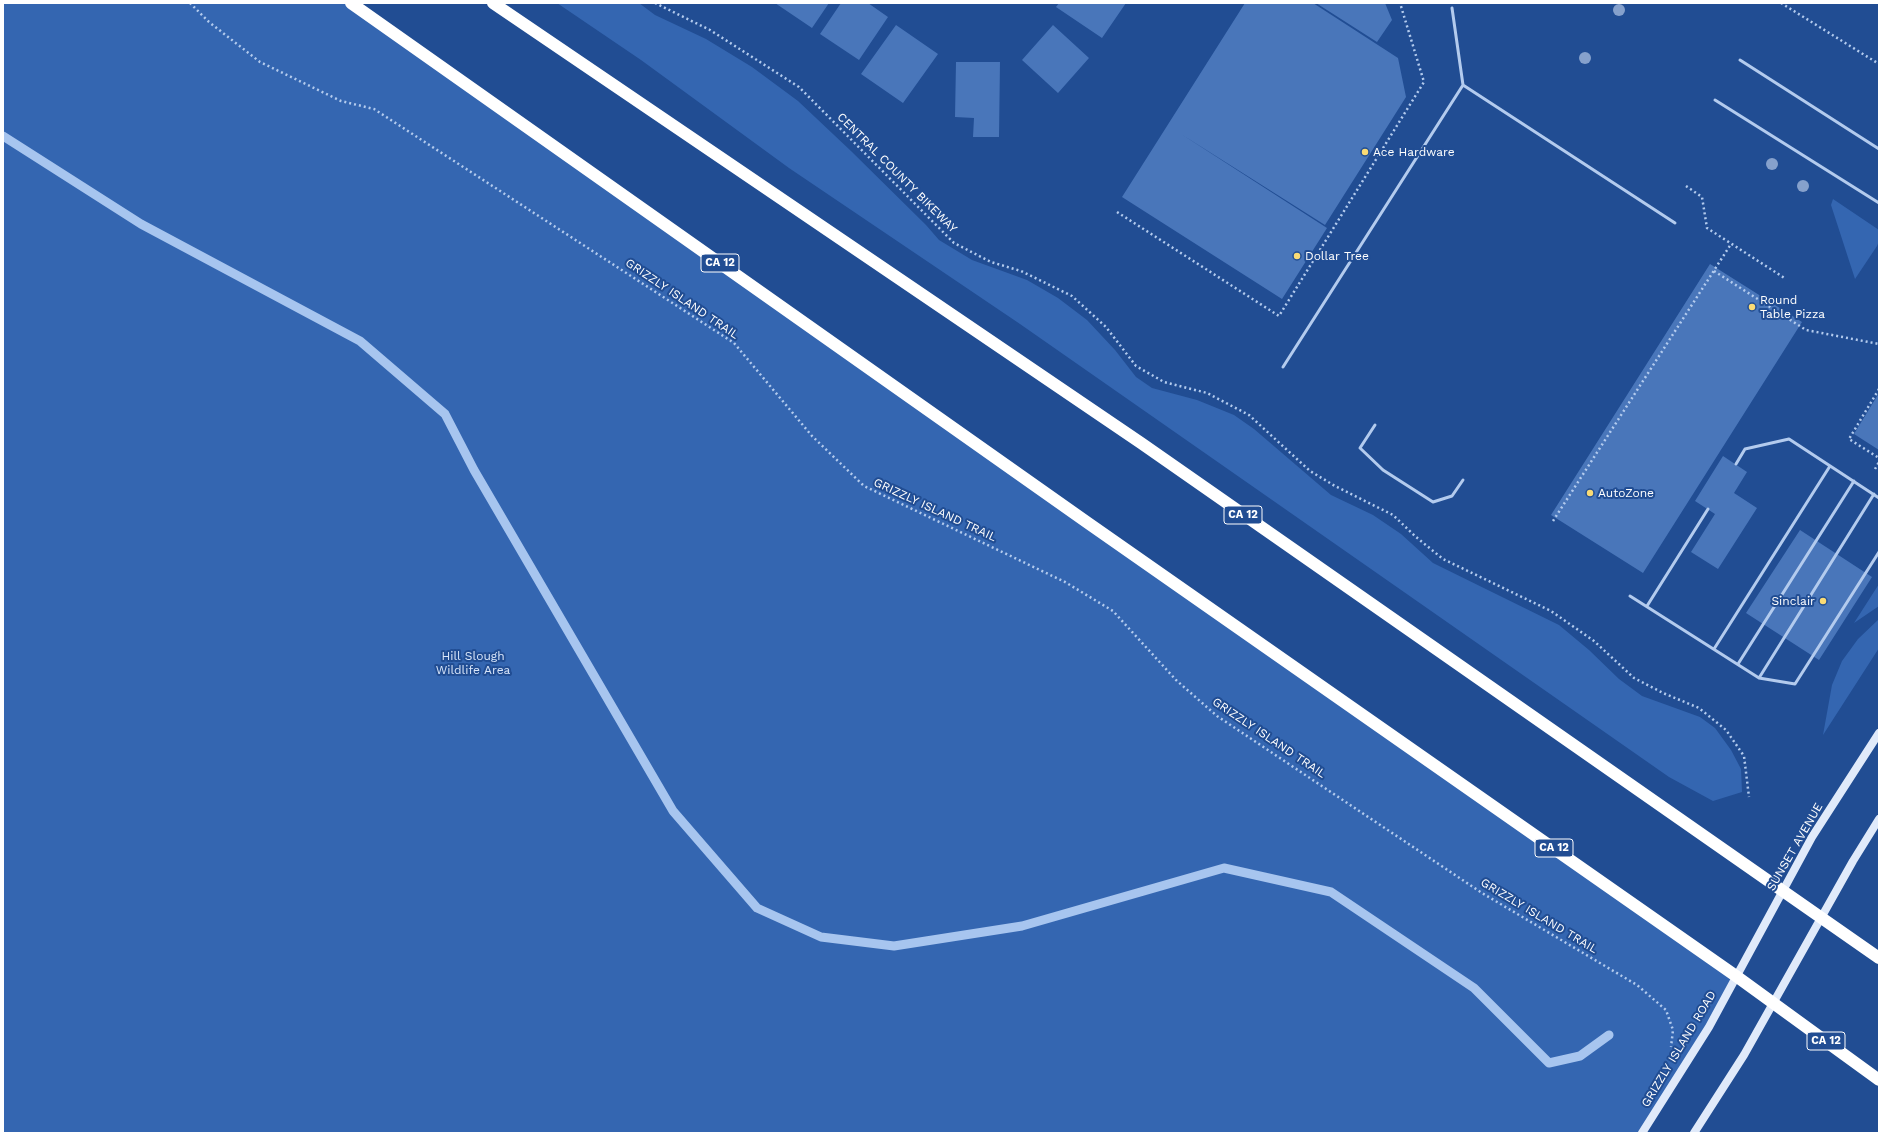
<!DOCTYPE html>
<html>
<head>
<meta charset="utf-8">
<style>
	body { margin:0 }
	#map { position:relative; width:1882px; height:1136px; overflow:hidden; background:#214d93; font-family:"Work Sans",sans-serif }
	canvas { display:block }
	.frame { position:absolute; inset:0; border:4px solid #fff; pointer-events:none }
</style>
</head>
<body>
<div id="map">
<canvas width="1882" height="1136"></canvas>
<div class="frame"></div>
</div>
<script>
const ctx = document.querySelector('canvas').getContext('2d');
ctx.lineJoin = 'round';
function fill(path, color) { ctx.fillStyle = color; ctx.fill(path, 'evenodd'); }
const shape = rows => new Path2D(rows.map(r => 'M' + r).join(''));
function stroke(path, color, width, dash) { ctx.strokeStyle = color; ctx.lineWidth = width; ctx.lineCap = dash ? 'butt' : 'round'; ctx.setLineDash(dash || []); ctx.stroke(path); }
function label(font, color, halo, rows, align = 'center') {
  ctx.font = font + ' "Work Sans",sans-serif'; ctx.lineWidth = 4; ctx.setLineDash([]); ctx.textBaseline = 'middle'; ctx.strokeStyle = halo; ctx.fillStyle = color; for (const [text, x, y, turn = 0] of rows) {
    ctx.save(); ctx.translate(x, y); ctx.rotate((+turn || 0) * Math.PI / 180); ctx.textAlign = isNaN(turn) ? turn : align; if (halo) ctx.strokeText(text, 0, 0); ctx.fillText(text, 0, 0); ctx.restore();
  }
}
fill(shape([
	[3,3,351,3,1736,976,1642,1133,3,1133],
	[557,3,639,3,655,15,706,39,752,67,798,101,851,151,926,225,939,240,972,260,1027,280,1058,298,1087,320,1115,350,1136,377,1152,388,1197,400,1234,415,1254,429,1331,495,1373,515,1401,534,1433,563,1559,625,1589,650,1619,679,1642,696,1700,717,1715,728,1731,750,1741,769,1742,792,1713,801,1669,777,1020,324,789,168,641,60],
	[1833,199,1879,230,1879,241,1877,246,1855,279,1831,205],
	[1879,584,1879,606,1854,623],
	[1879,619,1879,648,1823,735,1832,685,1842,661,1858,639]
]), '#3466b1');
stroke(shape([
	[3,136,141,224,360,341,445,414,474,470,673,811,757,908,821,937,894,946,1022,926,1224,868,1331,892,1474,988,1549,1063,1580,1056,1609,1035]
]), '#a7c5ef', 9);
fill(shape([
	[775,3,829,3,812,28],
	[841,3,868,3,888,17,859,60,820,34],
	[1059,3,1126,3,1102,38,1056,7],
	[1245,3,1313,3,1398,58,1406,97,1325,225,1181,134,1327,228,1282,299,1122,197],
	[1316,3,1385,3,1392,20,1377,42],
	[896,25,938,54,903,103,861,74],
	[1053,25,1089,58,1058,93,1022,60],
	[956,62,1000,62,999,137,973,137,974,118,955,117],
	[1710,264,1802,322,1643,573,1551,515],
	[1879,393,1879,450,1854,434],
	[1723,456,1747,472,1734,493,1757,508,1718,569,1691,552,1715,514,1695,501],
	[1800,530,1872,577,1819,660,1746,613]
]), '#4976ba');
stroke(shape([
	[190,3,209,22,260,62,341,101,374,109,734,343,812,436,864,486,1065,582,1113,611,1176,680,1217,716,1482,893,1637,985,1666,1010,1673,1030,1671,1047],
	[655,3,710,30,799,87,954,243,991,262,1021,271,1072,296,1106,327,1136,366,1164,382,1207,393,1249,415,1310,471,1335,486,1393,515,1416,537,1443,559,1551,611,1594,641,1634,678,1663,693,1699,708,1726,730,1744,756,1749,797],
	[1781,3,1879,64],
	[1686,186,1702,197,1707,228,1786,279],
	[1117,212,1279,316,1424,82,1400,3],
	[1714,271,1806,330,1879,344],
	[1879,389,1849,439,1879,458],
	[1875,469,1879,462],
	[1553,521,1731,244]
]), '#b3cbee', 2.5, [2, 3]);
stroke(shape([
	[1452,8,1463,85,1675,223],
	[1740,60,1879,149],
	[1715,100,1879,203],
	[1283,367,1463,85],
	[1375,425,1360,448,1383,470,1433,502,1452,496,1463,480],
	[1736,464,1745,449,1789,439,1879,498],
	[1630,596,1759,678,1795,684,1879,552],
	[1647,606,1708,509],
	[1714,649,1830,466],
	[1738,664,1854,481],
	[1759,678,1874,494]
]), '#b3cbee', 3);
stroke(shape([
	[1642,1133,1709,1027,1812,837,1879,733],
	[1694,1133,1744,1055,1853,861,1879,819]
]), '#e0eafa', 8);
stroke(shape([
	[351,3,1088,523,1736,976,1879,1080],
	[493,3,1141,443,1879,958]
]), '#fff', 12);
ctx.fillStyle = '#86a1cc';
for (const [x, y] of [
	[1619,10],
	[1585,58],
	[1772,164],
	[1803,186]
]) { ctx.beginPath(); ctx.arc(x, y, 6, 0, 2 * Math.PI); ctx.fill(); }
for (const [x, y, r, color] of [
	[1365,152,4,"#fadb75"],
	[1297,256,4,"#fadb75"],
	[1752,307,4,"#fadb75"],
	[1590,493,4,"#fadb75"],
	[1823,601,4,"#fadb75"]
]) { const dot = new Path2D(); dot.arc(x, y, r, 0, 2 * Math.PI); ctx.fillStyle = color; ctx.fill(dot); stroke(dot, '#214d93', 1.5); }
for (const [x, y, w] of [
	[720,263,38],
	[1243,515,38],
	[1554,848,38],
	[1826,1041,38]
]) { const box = new Path2D(); box.roundRect(x - w / 2, y - 9, w, 18, 3); ctx.fillStyle = '#214d93'; ctx.fill(box); stroke(box, '#fff', 1); }
label('bold 11px', '#fff', null, [
	["CA 12",720,263],
	["CA 12",1243,515],
	["CA 12",1554,848],
	["CA 12",1826,1041]
]);
label('12px', '#fff', '#214d93', [
	["Ace Hardware",1373,152],
	["Dollar Tree",1305,256],
	["Round",1760,300],
	["Table Pizza",1760,314],
	["AutoZone",1598,493],
	["Sinclair",1815,601,"right"]
], 'left');
label('12px', '#fff', '#214d93', [
	["CENTRAL COUNTY BIKEWAY",897,173,45],
	["GRIZZLY ISLAND TRAIL",682,299,34],
	["GRIZZLY ISLAND TRAIL",935,510,25],
	["GRIZZLY ISLAND TRAIL",1269,738,34],
	["SUNSET AVENUE",1795,847,-60],
	["GRIZZLY ISLAND TRAIL",1539,916,31],
	["GRIZZLY ISLAND ROAD",1679,1049,-59]
]);
label('12px', '#d9e6fa', '#214d93', [
	["Hill Slough",473,656],
	["Wildlife Area",473,670]
]);
</script>
</body>
</html>
